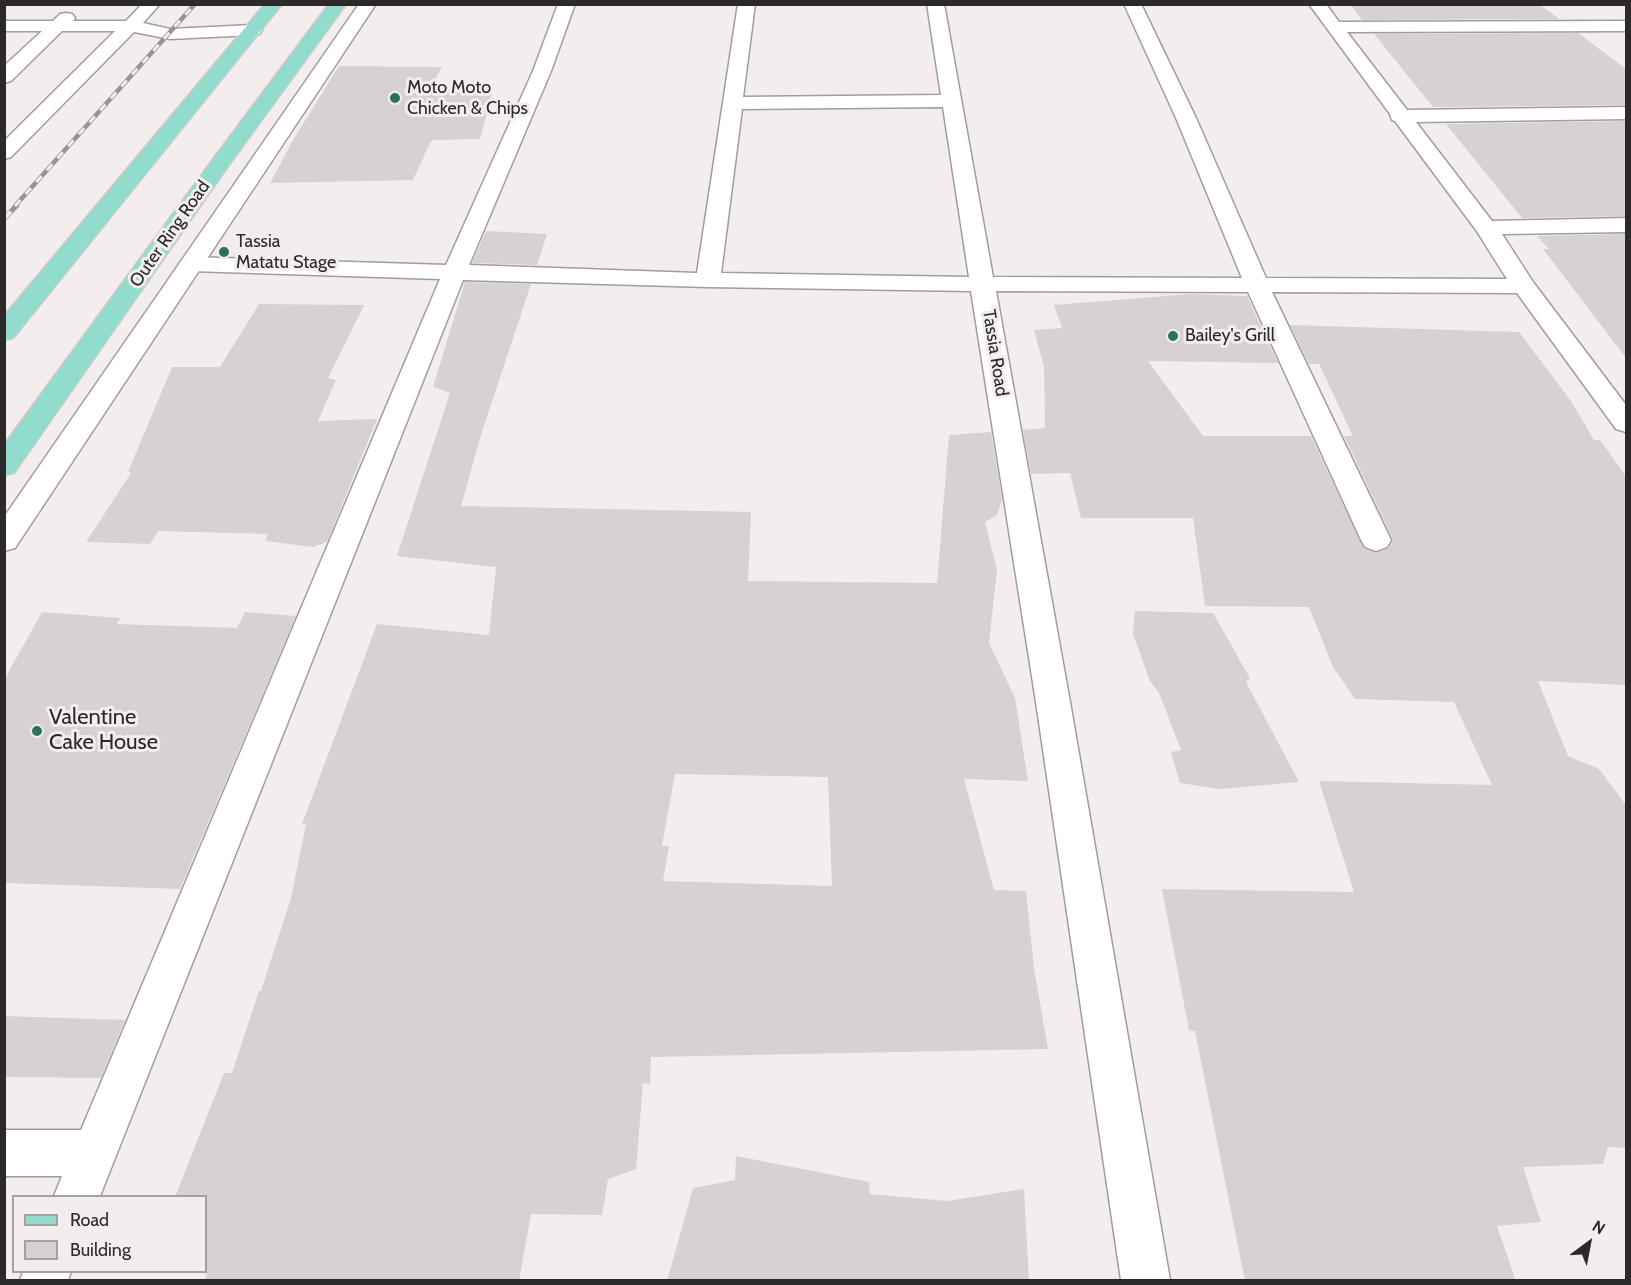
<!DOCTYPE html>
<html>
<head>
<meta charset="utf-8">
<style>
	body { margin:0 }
	#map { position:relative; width:1631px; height:1285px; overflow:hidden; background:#f4edee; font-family:Cabin,sans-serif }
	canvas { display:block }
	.frame { position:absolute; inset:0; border:6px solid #2c292a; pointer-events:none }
	.legend { position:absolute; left:12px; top:1195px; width:195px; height:78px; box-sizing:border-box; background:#f4edee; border:2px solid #a49fa0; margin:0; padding:8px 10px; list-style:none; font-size:18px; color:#2c292a }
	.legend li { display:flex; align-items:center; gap:12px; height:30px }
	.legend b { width:30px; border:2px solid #a49fa0 }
	.north { position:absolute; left:1559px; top:1213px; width:60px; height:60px; -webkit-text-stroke:4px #f4edee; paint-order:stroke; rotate:32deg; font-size:16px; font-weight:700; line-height:24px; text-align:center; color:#2c292a }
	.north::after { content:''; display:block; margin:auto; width:21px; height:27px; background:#2c292a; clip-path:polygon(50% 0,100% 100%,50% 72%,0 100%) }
</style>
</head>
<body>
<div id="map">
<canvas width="1631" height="1285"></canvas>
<div class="frame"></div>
<ul class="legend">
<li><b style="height:8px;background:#91dccd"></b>Road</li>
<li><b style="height:16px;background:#d8d1d2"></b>Building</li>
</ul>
<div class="north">N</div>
</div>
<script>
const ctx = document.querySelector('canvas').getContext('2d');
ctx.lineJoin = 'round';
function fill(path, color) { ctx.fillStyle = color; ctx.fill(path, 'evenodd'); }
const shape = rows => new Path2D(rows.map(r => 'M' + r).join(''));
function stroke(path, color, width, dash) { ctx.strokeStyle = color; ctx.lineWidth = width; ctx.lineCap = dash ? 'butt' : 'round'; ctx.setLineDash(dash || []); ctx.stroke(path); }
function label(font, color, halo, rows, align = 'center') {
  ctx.font = font + ' Cabin,sans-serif'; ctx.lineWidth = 6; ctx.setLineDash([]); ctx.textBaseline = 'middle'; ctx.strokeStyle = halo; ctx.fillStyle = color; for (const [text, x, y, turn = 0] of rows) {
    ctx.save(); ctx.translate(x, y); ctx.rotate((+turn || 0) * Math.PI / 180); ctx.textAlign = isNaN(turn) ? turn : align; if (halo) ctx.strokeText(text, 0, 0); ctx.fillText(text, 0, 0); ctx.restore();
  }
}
fill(shape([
	[1350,4,1539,4,1559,19,1362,20],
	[1578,33,1626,69,1626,105,1433,107,1374,34],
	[339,66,442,67,427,92,492,92,480,139,434,140,430,143,413,180,270,183,293,140],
	[1626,121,1626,216,1522,218,1446,124],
	[486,231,547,234,537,265,472,263],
	[1626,234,1626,358,1543,249,1549,249,1537,236],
	[465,282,531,284,481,435,461,506,751,512,748,581,937,583,949,435,991,432,1002,499,997,515,985,522,997,570,989,643,1015,698,1028,781,964,779,994,890,1026,891,1034,968,1048,1049,651,1057,650,1084,643,1083,636,1169,608,1179,602,1215,531,1214,519,1281,206,1281,206,1197,175,1197,224,1073,232,1073,259,991,261,991,291,898,306,824,302,824,377,624,489,635,496,567,397,556,450,393,433,387],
	[675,774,828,777,832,886,663,881,669,846,662,846],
	[1191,294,1247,296,1278,363,1148,361,1203,436,1311,436,1364,549,1377,553,1389,548,1393,539,1344,436,1353,436,1319,364,1309,364,1290,325,1519,332,1571,401,1594,440,1600,440,1626,476,1626,685,1538,681,1568,756,1599,769,1626,805,1626,1148,1608,1147,1603,1164,1523,1167,1541,1222,1497,1226,1516,1281,1245,1281,1195,1031,1189,1030,1162,889,1354,892,1319,781,1492,785,1454,702,1355,699,1333,667,1309,607,1205,606,1193,518,1081,518,1070,473,1031,474,1023,430,1045,428,1044,367,1034,330,1062,328,1054,305],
	[259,304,364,305,328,378,336,380,318,421,377,419,327,542,313,547,265,541,268,534,158,531,150,544,86,542,131,473,128,472,172,367,220,367],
	[1135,611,1213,613,1250,678,1246,682,1299,782,1220,789,1180,783,1171,752,1181,750,1159,693,1150,681,1133,634],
	[42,612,121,618,117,624,237,628,245,612,296,616,180,889,4,883,4,680],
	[4,1016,125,1020,101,1078,4,1077],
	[736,1156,869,1182,870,1194,947,1201,1024,1189,1029,1281,667,1281,693,1188,735,1180]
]), '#d8d1d2');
const minor = shape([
	[142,4,160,4,143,23,170,29,253,25,259,26,262,30,259,34,253,35,170,39,134,32,11,157,4,159,4,141,115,31,62,31,11,81,4,83,4,66,42,31,4,31,4,21,53,21,60,14,66,13,72,14,75,18,73,21,126,21,142,4],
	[558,4,575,4,551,71,469,265,697,273,738,4,755,4,743,97,941,95,927,4,944,4,993,277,1242,278,1176,118,1124,4,1141,4,1196,118,1266,278,1507,279,1476,230,1395,121,1392,120,1390,114,1309,4,1326,4,1339,22,1626,21,1626,31,1347,32,1407,110,1626,107,1626,119,1416,122,1492,221,1626,218,1626,232,1502,234,1533,282,1626,405,1626,432,1616,429,1517,293,1272,292,1391,540,1387,547,1376,551,1365,547,1361,540,1248,292,996,291,1070,702,1170,1280,1121,1280,1036,702,971,291,708,287,463,280,100,1196,54,1196,62,1176,4,1176,4,1130,81,1130,440,279,191,271,183,269,179,264,183,259,191,257,446,265,533,71,558,4],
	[943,107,969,277,721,273,742,109,943,107],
	[23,1272,71,1272,68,1280,20,1280,23,1272]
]);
const secondary = shape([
	[359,4,376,4,15,548,4,551,4,517,359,4]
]);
const primary = shape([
	[265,4,282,4,13,338,4,340,4,316,265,4],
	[329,4,346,4,228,166,14,473,4,475,4,445,214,158,329,4]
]);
stroke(minor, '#a29c9d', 3);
stroke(secondary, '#a29c9d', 3);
stroke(primary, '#ccc', 3);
fill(minor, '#fff');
fill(secondary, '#fff');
fill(primary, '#91dccd');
const railFar1 = shape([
	[15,206,195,4]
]);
const rail = shape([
	[4,219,17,205]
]);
stroke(railFar1, '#989394', 4.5);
stroke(rail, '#989394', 5);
stroke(railFar1, '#f4edee', 3, [8]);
stroke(rail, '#f4edee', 4, [10]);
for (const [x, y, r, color] of [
	[395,98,6,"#2d7062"],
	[224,252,6,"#2d7062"],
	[1173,336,6,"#2d7062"],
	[37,731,6,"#2d7062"]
]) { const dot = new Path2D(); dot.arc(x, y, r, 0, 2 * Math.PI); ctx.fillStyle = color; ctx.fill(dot); stroke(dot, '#f4edee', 2); }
label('18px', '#2c292a', '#f4edee', [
	["Moto Moto",407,88],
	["Chicken & Chips",407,109],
	["Tassia",236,242],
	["Matatu Stage",236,263],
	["Bailey's Grill",1185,336]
], 'left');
label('18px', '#2c292a', '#f4edee', [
	["Outer Ring Road",170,234,-55],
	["Tassia Road",995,353,81]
]);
label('22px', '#2c292a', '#f4edee', [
	["Valentine",49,718],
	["Cake House",49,743]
], 'left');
</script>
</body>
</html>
